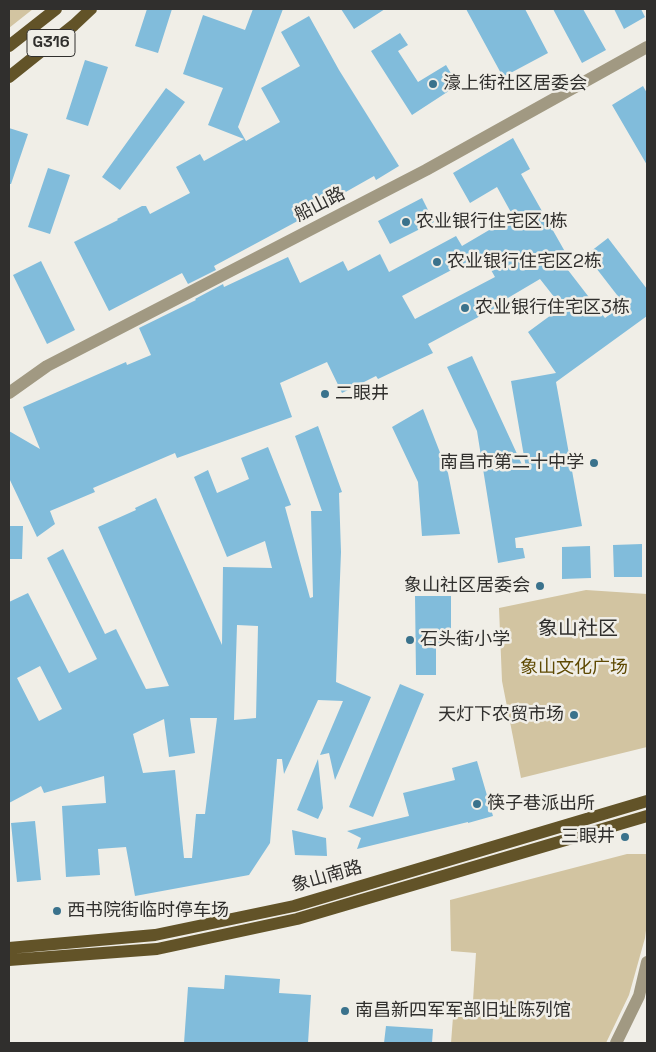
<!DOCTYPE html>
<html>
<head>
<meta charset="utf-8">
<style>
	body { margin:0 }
	#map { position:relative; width:656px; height:1052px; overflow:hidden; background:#f0eee7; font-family:"Space Grotesk",sans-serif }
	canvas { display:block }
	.frame { position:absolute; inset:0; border:10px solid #302f2d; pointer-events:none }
</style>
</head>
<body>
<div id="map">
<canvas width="656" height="1052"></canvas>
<div class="frame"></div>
</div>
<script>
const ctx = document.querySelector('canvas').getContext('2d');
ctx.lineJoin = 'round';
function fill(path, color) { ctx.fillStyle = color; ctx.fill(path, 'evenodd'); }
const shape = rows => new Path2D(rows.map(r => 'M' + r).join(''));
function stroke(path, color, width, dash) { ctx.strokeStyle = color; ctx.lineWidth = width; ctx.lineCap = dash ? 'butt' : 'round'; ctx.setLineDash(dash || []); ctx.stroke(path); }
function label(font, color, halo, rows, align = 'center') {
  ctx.font = font + ' "Space Grotesk","Noto Sans SC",sans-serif'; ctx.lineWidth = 5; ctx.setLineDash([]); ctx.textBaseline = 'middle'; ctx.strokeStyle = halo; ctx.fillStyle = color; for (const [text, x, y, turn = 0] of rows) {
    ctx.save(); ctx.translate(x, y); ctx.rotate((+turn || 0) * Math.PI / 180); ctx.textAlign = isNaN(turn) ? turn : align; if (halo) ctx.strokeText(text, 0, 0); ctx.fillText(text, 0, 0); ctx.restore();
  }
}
fill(shape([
	[9,9,33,9,9,28],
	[586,590,647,594,647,747,521,778,502,681,499,608],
	[627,854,647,854,647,923,645,938,629,995,606,1043,451,1043,453,1017,472,1017,476,953,451,951,450,900]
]), '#d2c4a1');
fill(shape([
	[147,9,172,9,158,53,135,46],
	[253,9,283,9,238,127,246,141,280,122,261,88,300,66,281,32,309,16,339,70,399,166,376,180,374,176,328,202,330,206,306,219,305,217,268,237,214,266,216,270,188,284,182,273,109,311,74,242,118,220,117,219,142,206,146,206,150,214,190,193,176,167,200,154,204,161,244,139,208,125,223,88,183,74,203,15,245,30],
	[341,9,385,9,354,29],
	[466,9,525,9,548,53,503,77],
	[553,9,583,9,606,50,582,63],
	[614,9,641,9,645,17,624,29],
	[400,33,408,45,398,51,418,82,446,65,458,85,412,115,371,51],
	[85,60,108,67,88,126,66,119],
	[643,86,647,93,647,165,612,105],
	[166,88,185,102,120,190,102,177],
	[9,128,28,134,11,184,9,184],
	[513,138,530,169,521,174,568,257,561,261,605,318,624,304,586,255,608,238,647,289,647,316,556,382,582,526,515,538,516,548,523,548,525,558,498,563,477,431,447,367,472,356,524,469,526,468,511,381,556,373,528,332,562,307,540,279,496,305,497,307,428,344,433,353,378,379,376,376,342,393,327,362,280,383,292,417,177,458,175,453,93,488,95,492,50,511,55,524,37,537,9,478,9,431,40,449,23,407,126,362,127,365,151,355,139,328,196,300,195,299,223,284,224,287,288,257,300,283,343,261,348,271,380,254,389,272,456,236,462,246,513,216,497,187,470,203,453,173],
	[482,254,495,277,415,319,402,296],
	[48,168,70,175,50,234,28,227],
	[422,198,434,222,390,244,378,221],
	[41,261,75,330,47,344,13,275],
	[423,409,448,473,460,534,422,536,418,482,392,427],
	[318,426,342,492,339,493,341,552,336,682,371,697,335,780,329,753,320,755,343,701,318,700,284,774,282,759,277,759,270,843,249,875,135,896,126,847,98,849,100,875,66,877,62,806,106,803,104,776,44,793,41,786,9,803,9,602,28,593,69,673,97,659,47,558,63,549,105,634,116,629,146,689,169,686,98,527,136,510,135,508,156,498,222,645,223,567,272,568,265,541,227,557,194,477,208,470,217,493,249,479,241,458,268,447,291,505,285,507,310,598,313,597,311,511,322,511,295,436],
	[237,625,258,626,256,718,234,720],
	[40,666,62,709,39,721,17,678],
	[190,718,217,718,205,814,196,814,192,858,184,858,175,770,143,773,133,734,164,719,169,757,195,753],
	[9,526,23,526,22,559,9,559],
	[642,544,642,577,614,577,613,545],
	[590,546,591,578,562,579,562,547],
	[415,596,451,596,451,645,436,645,436,675,416,675],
	[400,684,424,694,373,817,349,807],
	[318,759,323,808,318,819,297,810],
	[477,761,493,816,468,823,468,822,357,849,361,838,347,831,409,816,403,793,455,780,452,768],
	[35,821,41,880,17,882,11,823],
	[292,830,326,838,327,856,295,855],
	[225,975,280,979,279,993,311,995,308,1043,184,1043,188,987,224,989],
	[386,1026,433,1029,432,1043,384,1043]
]), '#81bcdb');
stroke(shape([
	[616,1043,639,996,647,962]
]), '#a19982', 12);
stroke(shape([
	[9,393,47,366,426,170,647,47]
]), '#a19982', 12);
stroke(shape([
	[9,46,56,9],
	[9,77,74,25,91,9],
	[9,948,155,935,294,906,647,801],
	[9,960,157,949,297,919,647,816]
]), '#625328', 12);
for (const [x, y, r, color] of [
	[433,84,5,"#3a728c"],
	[406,222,5,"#3a728c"],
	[437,262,5,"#3a728c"],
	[465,308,5,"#3a728c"],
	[325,394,5,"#3a728c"],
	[594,463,5,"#3a728c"],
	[540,586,5,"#3a728c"],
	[410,640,5,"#3a728c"],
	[574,715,5,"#3a728c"],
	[477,804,5,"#3a728c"],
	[625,837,5,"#3a728c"],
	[57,911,5,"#3a728c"],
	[345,1011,5,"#3a728c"]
]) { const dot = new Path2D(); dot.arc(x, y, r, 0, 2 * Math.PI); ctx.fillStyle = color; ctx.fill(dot); stroke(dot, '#f0eee7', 2); }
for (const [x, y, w] of [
	[51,43,48]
]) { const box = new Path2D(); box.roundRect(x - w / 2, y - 13.5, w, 27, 4); ctx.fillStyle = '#f0eee7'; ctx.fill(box); stroke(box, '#302f2d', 1); }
label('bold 16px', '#302f2d', null, [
	["G316",51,43]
]);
label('18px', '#302f2d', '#f0eee7', [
	["濠上街社区居委会",443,84],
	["农业银行住宅区1栋",416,222],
	["农业银行住宅区2栋",447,262],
	["农业银行住宅区3栋",475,308],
	["二眼井",335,394],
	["南昌市第二十中学",584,463,"right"],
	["象山社区居委会",530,586,"right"],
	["石头街小学",420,640],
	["天灯下农贸市场",564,715,"right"],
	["筷子巷派出所",487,804],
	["三眼井",615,837,"right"],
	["西书院街临时停车场",67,911],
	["南昌新四军军部旧址陈列馆",355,1011]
], 'left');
label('18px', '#302f2d', '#f0eee7', [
	["船山路",320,205,-27],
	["象山南路",327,877,-16]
]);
label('18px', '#5e4902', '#f0eee7', [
	["象山文化广场",574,668]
]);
label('20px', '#302f2d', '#f0eee7', [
	["象山社区",578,630]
]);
</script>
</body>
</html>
